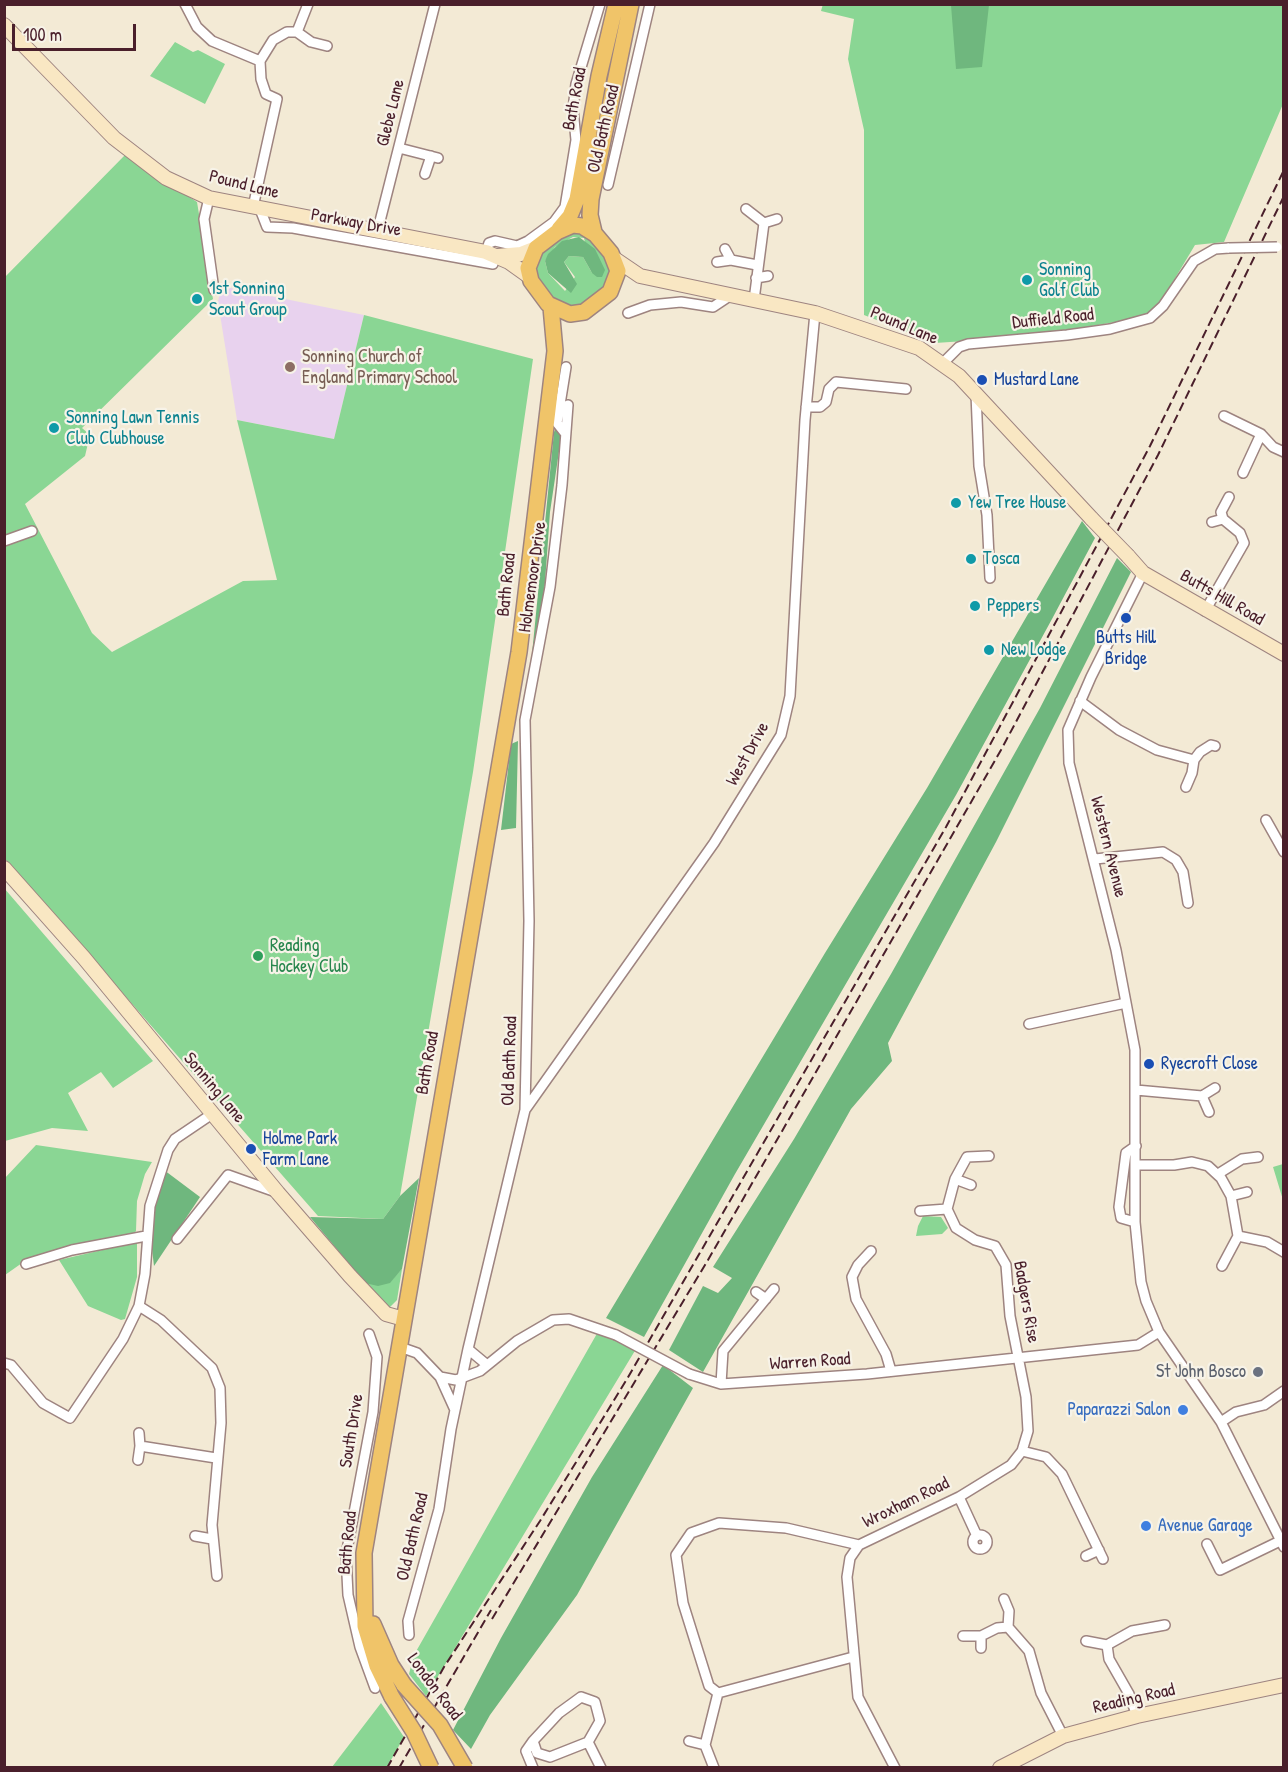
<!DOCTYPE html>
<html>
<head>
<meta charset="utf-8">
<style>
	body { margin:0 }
	#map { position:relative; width:1288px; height:1772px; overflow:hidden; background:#f3ead5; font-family:"Patrick Hand",sans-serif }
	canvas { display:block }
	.frame { position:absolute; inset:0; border:6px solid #4a1f2b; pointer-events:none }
	.scale { position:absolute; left:12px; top:24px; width:124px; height:27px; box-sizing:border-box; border:3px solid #4a1f2b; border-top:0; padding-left:8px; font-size:18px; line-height:21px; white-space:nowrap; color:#4a1f2b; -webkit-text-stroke:4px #f7f3e8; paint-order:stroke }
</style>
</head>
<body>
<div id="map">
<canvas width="1288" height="1772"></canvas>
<div class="frame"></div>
<div class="scale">100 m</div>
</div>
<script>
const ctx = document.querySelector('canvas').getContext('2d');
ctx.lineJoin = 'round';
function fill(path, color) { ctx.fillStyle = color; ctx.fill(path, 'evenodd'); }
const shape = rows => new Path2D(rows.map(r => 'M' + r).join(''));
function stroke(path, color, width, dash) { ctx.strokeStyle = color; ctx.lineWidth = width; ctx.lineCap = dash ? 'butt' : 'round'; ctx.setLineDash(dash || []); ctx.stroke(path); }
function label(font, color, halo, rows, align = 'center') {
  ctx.font = font + ' "Patrick Hand",sans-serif'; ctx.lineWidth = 4.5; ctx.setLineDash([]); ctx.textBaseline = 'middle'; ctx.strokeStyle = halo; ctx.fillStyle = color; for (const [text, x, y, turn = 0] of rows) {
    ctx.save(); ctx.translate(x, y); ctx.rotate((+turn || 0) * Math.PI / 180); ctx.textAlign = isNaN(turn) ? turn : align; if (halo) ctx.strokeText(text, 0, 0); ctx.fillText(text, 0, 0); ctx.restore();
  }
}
fill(shape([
	[221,286,364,315,334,439,237,420,218,302]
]), '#e8d2ee');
fill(shape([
	[823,4,1283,5,1283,104,1224,242,1195,245,1162,300,1145,317,1027,337,935,343,864,315,864,130,848,59,854,19,821,11],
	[175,42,193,52,198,50,225,64,205,104,150,76],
	[125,155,197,202,213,299,82,428,90,435,85,456,25,504,92,633,112,652,243,581,277,580,237,420,334,439,364,315,533,359,473,772,400,1196,383,1219,318,1216,5,859,4,278],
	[574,231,587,234,606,256,611,270,607,285,579,307,560,306,554,301,538,280,533,266,545,247],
	[573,237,584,238,592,273,583,257,569,256,564,262,575,277,565,291,548,273,545,261,555,247],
	[4,888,153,1061,113,1088,101,1072,68,1093,88,1131,52,1128,5,1141],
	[36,1145,152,1162,145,1174,137,1201,136,1231,133,1235,22,1263,5,1275,4,1179],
	[1283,1164,1284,1164,1283,1200,1273,1167],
	[923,1216,941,1217,948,1228,942,1234,916,1236,918,1226],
	[137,1242,137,1277,125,1319,121,1320,88,1306,59,1260],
	[402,1269,397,1300,390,1307,386,1307,365,1283,389,1283],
	[599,1330,636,1349,426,1696,409,1674,414,1655],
	[381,1703,404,1737,387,1767,332,1767]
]), '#8ad694');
fill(shape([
	[951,5,989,5,982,67,956,69],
	[579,237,595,249,605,270,602,277,597,277,592,273,583,257,569,256,564,262,577,284,571,293,548,273,545,261,548,254,562,241],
	[565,411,550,512,544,597,530,674,554,432],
	[1082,521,1095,538,1052,619,956,795,735,1174,644,1337,606,1318,825,953,927,788],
	[1117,558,1131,572,996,842,888,1043,892,1061,851,1109,703,1372,669,1350,703,1286,718,1293,732,1278,713,1267,794,1139,891,974,1040,708],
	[518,741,516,828,501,830,511,744],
	[164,1170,200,1197,154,1266,148,1216],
	[419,1178,402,1269,390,1283,378,1286,365,1283,310,1217,383,1219,400,1196],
	[663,1365,693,1388,577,1595,490,1715,471,1749,453,1730,501,1638,592,1477]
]), '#6fb77e');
const street = shape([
	[185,4,197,27,212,41,260,61],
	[297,32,308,4],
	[399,148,438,158],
	[425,174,431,156],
	[608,185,650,4],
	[209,198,204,219,214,290],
	[253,207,277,99,266,94,261,79,260,61,273,40,287,32,297,32,311,42,327,46],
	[260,209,267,227,293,228,493,264],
	[746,209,764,223,754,300],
	[764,223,777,219],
	[378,229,435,4],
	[725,249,731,260],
	[486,252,489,243,495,241,517,246,528,241,554,222,565,207,576,140,573,109,576,84,600,4],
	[717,262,731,260,757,265],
	[756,278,768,276],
	[628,313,650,305,681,302,713,307,731,295],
	[943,363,959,347,968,344,1067,335,1110,329,1150,318,1163,306,1194,261,1215,249,1229,248],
	[976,394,979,466,987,515,990,578],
	[806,407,820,407,826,402,829,389,836,382,906,389],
	[1224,416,1261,434,1273,447,1284,452],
	[565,433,557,423,566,367],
	[1243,473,1261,434],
	[1223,519,1221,512,1229,497],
	[4,541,32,531],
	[1143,573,1091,677,1068,730,1069,763,1116,950,1135,1050,1135,1222,1141,1282,1146,1301,1159,1332,1221,1422,1284,1547],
	[1205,611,1244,543,1240,533,1223,519,1212,522],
	[1080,701,1119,730,1157,750,1194,760,1200,752,1211,745,1215,746],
	[1186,787,1192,773,1194,760],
	[1266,820,1284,852],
	[1095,859,1163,852,1176,860,1183,872,1188,903],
	[1029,1024,1126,1003],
	[1136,1090,1202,1096,1215,1088],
	[1202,1096,1209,1112],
	[525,1110,714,843,781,735,790,696,805,420,815,313],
	[1136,1165,1174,1165,1192,1162,1208,1166,1221,1178,1231,1196,1238,1236,1267,1242,1284,1252],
	[1218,1174,1242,1159,1258,1157],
	[955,1179,971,1185],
	[1231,1196,1247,1192],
	[920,1211,947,1209],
	[1135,1222,1121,1218,1119,1207,1126,1153,1136,1146],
	[177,1239,228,1175,276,1192],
	[871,1251,858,1265,852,1277,856,1299,886,1354,891,1371],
	[26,1264,72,1250,146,1236],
	[1222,1266,1238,1236],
	[756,1292,766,1299],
	[139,1306,161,1320,212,1368,220,1388,221,1423,212,1525,217,1576],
	[369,1334,377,1357,373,1412,346,1555,348,1595,360,1647,375,1688],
	[400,1347,417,1353,440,1377,456,1380,480,1371,517,1341,553,1320,569,1319,616,1335],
	[468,1349,486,1364],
	[4,1363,11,1365,43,1403,70,1418,123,1339,139,1306,145,1274,150,1206,168,1150,175,1139,212,1114],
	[689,1374,721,1384,867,1374,1138,1345,1159,1332],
	[440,1377,455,1410],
	[721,1384,723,1351,774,1289],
	[1221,1422,1236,1412,1264,1405,1284,1391],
	[139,1433,140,1446,216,1458],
	[1022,1451,1046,1457,1062,1474,1103,1559],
	[138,1460,140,1446],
	[959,1497,977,1536],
	'973 1542a7 7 0 1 1 14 0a7 7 0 1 1-14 0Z',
	[195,1536,212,1539],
	[1207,1544,1220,1570,1280,1541],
	[1086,1556,1099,1550],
	[1004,1599,1009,1611,1008,1627],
	[409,1635,408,1621,439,1509,451,1429,468,1349,525,1110,529,921,525,720,550,587,562,485,568,405],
	[963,1636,981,1636],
	[1086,1641,1107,1645,1109,1659,1129,1694,1137,1716],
	[1107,1645,1132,1631,1165,1625],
	[981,1648,981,1636,997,1628,1008,1627,1029,1651,1041,1693,1063,1736],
	[853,1657,718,1693,709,1686,683,1603,676,1555,691,1533,719,1523,786,1528,859,1545],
	[581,1697,595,1702,600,1721,588,1742,550,1757,537,1753,533,1741,559,1713,581,1697],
	[533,1741,526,1751,533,1768],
	[689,1741,705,1745],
	[588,1742,601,1768],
	[714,1768,705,1745,718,1693],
	[895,1768,858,1697,847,1577,850,1558,859,1545,959,1497,1011,1465,1022,1451,1028,1431,1026,1397,1010,1316,1006,1265,995,1246,975,1240,956,1228,947,1209,955,1179,967,1157,989,1156]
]);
const secondary = shape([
	[4,25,114,138,166,178,209,198,486,252,509,262,530,277],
	[498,256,521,254,536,248],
	[615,259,640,276,815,313,919,348,959,376,1092,519],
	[1128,556,1143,573,1284,654],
	[4,868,84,958,278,1193,350,1276,386,1314,404,1319],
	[1000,1768,1063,1736,1137,1716,1284,1685]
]);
const primary = shape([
	[573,225,582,226,595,234,611,253,618,271,610,292,584,312,570,314,548,304,531,281,528,268,536,248,557,232,573,225],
	[559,229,570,216,577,199,599,76,616,4],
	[594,232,590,215,591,199,631,4],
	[373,1624,391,1665,404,1685],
	[392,1697,377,1666,365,1626,364,1553,519,652,555,351,551,307]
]);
stroke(street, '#9e8480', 12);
stroke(secondary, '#9e8480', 16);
stroke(primary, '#9e8480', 18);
stroke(street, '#fff', 9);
stroke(secondary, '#f9e7c3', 14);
stroke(primary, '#f0c469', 15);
stroke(shape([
	[492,1619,708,1260,1001,750,1158,455,1284,196],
	[387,1768,444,1667,540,1521,627,1379,946,827,1150,446,1284,170],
	[399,1768,491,1610]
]), '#4a1f2b', 2, [9, 4.5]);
const streetBridge = shape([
	[1229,248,1277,247],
	[616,1335,689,1374]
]);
const secondaryBridge = shape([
	[1092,519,1128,556]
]);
const primaryBridge = shape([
	[404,1685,440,1725,465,1768],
	[392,1697,414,1732,431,1768]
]);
stroke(streetBridge, '#9e8480', 12, []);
stroke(secondaryBridge, '#9e8480', 16, []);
stroke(primaryBridge, '#9e8480', 18, []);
stroke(streetBridge, '#fff', 9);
stroke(secondaryBridge, '#f9e7c3', 14);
stroke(primaryBridge, '#f0c469', 15);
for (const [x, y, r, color] of [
	[1027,280,6,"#0f9aa8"],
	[197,299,6,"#0f9aa8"],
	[290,367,6,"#8d6e63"],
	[982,380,6,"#1a4fb4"],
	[54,428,6,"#0f9aa8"],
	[956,503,6,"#0f9aa8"],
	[971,559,6,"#0f9aa8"],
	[975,606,6,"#0f9aa8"],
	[1126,618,6,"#1a4fb4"],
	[989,650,6,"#0f9aa8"],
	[258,956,6,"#2e9e5b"],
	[1149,1064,6,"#1a4fb4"],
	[251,1149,6,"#1a4fb4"],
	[1258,1372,6,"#6b7280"],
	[1183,1410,6,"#3f7fe0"],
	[1146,1526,6,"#3f7fe0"]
]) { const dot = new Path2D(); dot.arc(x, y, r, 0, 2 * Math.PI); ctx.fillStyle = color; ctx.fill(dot); stroke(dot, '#f7f3e8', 2); }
label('18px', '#4a1f2b', '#f7f3e8', [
	["Bath Road",575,99,-79],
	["Glebe Lane",391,113,-76],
	["Old Bath Road",604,129,-77],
	["Pound Lane",244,185,14],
	["Parkway Drive",356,223,10],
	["Duffield Road",1053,319,-6],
	["Pound Lane",904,326,23],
	["Holmemoor Drive",533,577,-82],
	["Bath Road",507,585,-84],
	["Butts Hill Road",1222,598,30],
	["West Drive",748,754,-61],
	["Western Avenue",1108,847,76],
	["Old Bath Road",510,1061,-88],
	["Bath Road",428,1063,-80],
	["Sonning Lane",214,1088,50],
	["Badgers Rise",1026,1302,80],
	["Warren Road",810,1362,-4],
	["South Drive",352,1431,-81],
	["Wroxham Road",906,1503,-26],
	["Old Bath Road",413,1537,-77],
	["Bath Road",348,1543,-84],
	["London Road",434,1687,53],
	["Reading Road",1134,1699,-13]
]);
label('18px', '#0d838f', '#f7f3e8', [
	["Sonning",1039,270],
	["Golf Club",1039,291],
	["1st Sonning",209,289],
	["Scout Group",209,310],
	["Sonning Lawn Tennis",66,418],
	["Club Clubhouse",66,439],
	["Yew Tree House",968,503],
	["Tosca",983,559],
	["Peppers",987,606],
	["New Lodge",1001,650]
], 'left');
label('18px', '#785e54', '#f7f3e8', [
	["Sonning Church of",302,357],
	["England Primary School",302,378]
], 'left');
label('18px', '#164399', '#f7f3e8', [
	["Mustard Lane",994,380],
	["Butts Hill",1126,638,"center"],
	["Bridge",1126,659,"center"],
	["Ryecroft Close",1161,1064],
	["Holme Park",263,1139],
	["Farm Lane",263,1160]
], 'left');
label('18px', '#27864d', '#f7f3e8', [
	["Reading",270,946],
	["Hockey Club",270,967]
], 'left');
label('18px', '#5b616d', '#f7f3e8', [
	["St John Bosco",1246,1372]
], 'right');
label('18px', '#366cbe', '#f7f3e8', [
	["Paparazzi Salon",1171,1410],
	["Avenue Garage",1158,1526,"left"]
], 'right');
</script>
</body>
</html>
